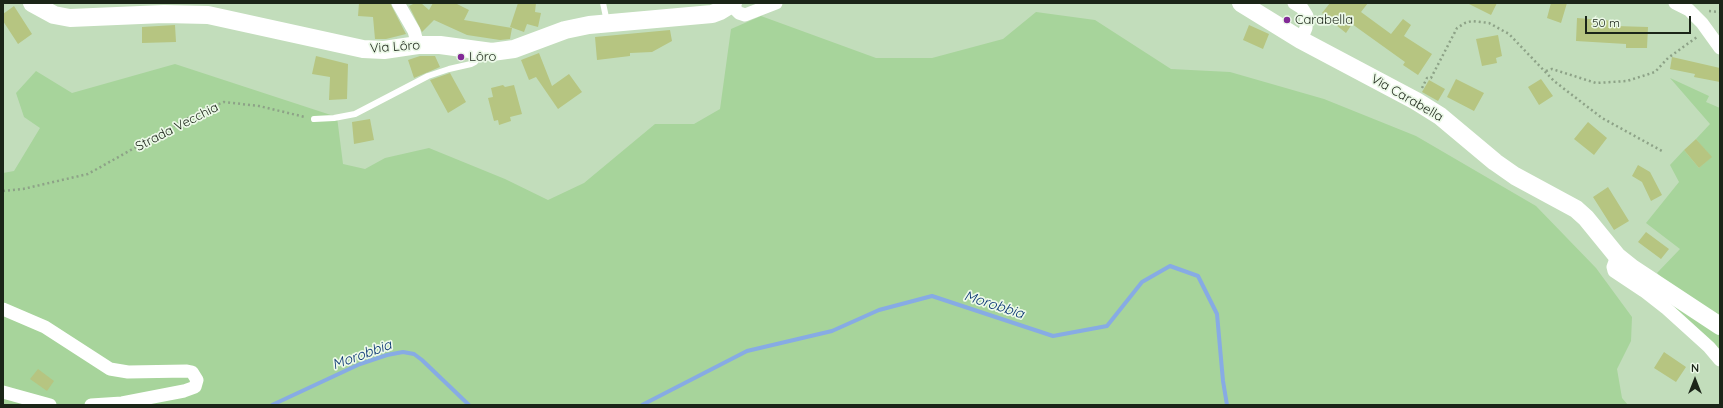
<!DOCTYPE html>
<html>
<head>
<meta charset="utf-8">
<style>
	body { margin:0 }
	#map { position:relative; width:1723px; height:408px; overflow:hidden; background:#c2ddbb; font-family:Quicksand,sans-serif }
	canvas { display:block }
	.frame { position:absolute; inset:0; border:4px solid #1b2518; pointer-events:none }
	.north { position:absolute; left:1675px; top:360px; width:40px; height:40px; -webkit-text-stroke:3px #ecf9e8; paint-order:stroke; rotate:0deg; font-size:11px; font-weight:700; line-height:16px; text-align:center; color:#1b2518 }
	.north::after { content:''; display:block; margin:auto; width:14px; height:18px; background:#1b2518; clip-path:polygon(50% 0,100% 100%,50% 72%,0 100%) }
	.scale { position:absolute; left:1585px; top:16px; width:106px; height:18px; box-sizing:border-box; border:2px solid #1b2518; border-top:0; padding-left:5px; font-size:12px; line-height:14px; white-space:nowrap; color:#1b2518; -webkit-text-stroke:3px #ecf9e8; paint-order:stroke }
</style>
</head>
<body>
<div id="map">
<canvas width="1723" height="408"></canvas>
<div class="frame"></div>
<div class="north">N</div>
<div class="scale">50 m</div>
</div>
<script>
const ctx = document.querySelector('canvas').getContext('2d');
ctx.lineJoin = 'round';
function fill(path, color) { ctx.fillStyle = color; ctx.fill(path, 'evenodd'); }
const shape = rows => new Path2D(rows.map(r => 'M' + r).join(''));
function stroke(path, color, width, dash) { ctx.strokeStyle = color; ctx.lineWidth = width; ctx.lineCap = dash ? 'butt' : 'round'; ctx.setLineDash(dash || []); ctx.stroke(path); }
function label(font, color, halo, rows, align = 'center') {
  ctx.font = font + ' Quicksand,sans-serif'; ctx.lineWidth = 3.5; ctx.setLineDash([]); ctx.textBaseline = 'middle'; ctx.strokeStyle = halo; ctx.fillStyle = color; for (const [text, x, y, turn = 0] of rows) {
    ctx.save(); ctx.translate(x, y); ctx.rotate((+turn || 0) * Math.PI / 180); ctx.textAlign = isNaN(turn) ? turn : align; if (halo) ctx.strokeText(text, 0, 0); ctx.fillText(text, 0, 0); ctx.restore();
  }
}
fill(shape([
	[1036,12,1095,20,1171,69,1230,72,1324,99,1416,136,1536,206,1596,268,1632,317,1631,341,1617,369,1622,398,1628,405,3,405,3,173,14,171,40,128,24,117,16,93,36,71,72,93,175,64,337,117,343,164,365,169,385,158,429,148,505,179,548,200,584,183,655,124,694,124,720,109,731,29,761,16,876,58,932,58,1003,39],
	[1670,78,1709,96,1706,102,1720,108,1720,317,1670,286,1657,273,1680,249,1646,223,1679,182,1670,165,1684,150,1699,168,1711,157,1696,139,1710,124],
	[1668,301,1720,334,1720,352]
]), '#a7d49b');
stroke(shape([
	[272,405,360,364,387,355,403,352,414,354,422,360,469,405],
	[642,405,747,351,832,331,879,310,932,296,1053,336,1107,326,1142,282,1170,266,1198,276,1217,314,1223,381,1227,405]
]), '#87abe4', 4);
fill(shape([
	[359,3,390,3,406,34,386,39,375,39,373,17,358,16],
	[415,3,421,3,429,10,433,3,455,3,469,10,464,20,512,28,510,39,500,40,467,35,434,20,422,32,409,6],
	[518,3,536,3,535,12,541,13,538,27,527,24,524,32,510,27],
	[1330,3,1368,3,1361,12,1391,34,1403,19,1411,25,1404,36,1432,54,1418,75,1403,65,1405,62,1352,24,1346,33,1336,25,1337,24,1322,13],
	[1467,3,1497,3,1491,15],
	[1551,3,1567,3,1561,23,1547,18],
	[14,6,32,34,18,44,3,21,3,14],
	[1577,18,1615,21,1615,26,1648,27,1647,48,1626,48,1626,44,1576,41],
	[175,25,176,42,142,43,142,27],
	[1249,25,1269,34,1263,49,1243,40],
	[670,30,672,41,652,52,630,53,630,56,597,60,595,37],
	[1498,35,1502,56,1496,58,1497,63,1482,66,1476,39],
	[539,53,552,86,569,74,582,92,558,109,536,77,529,80,521,60],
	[316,56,348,64,347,99,329,100,330,77,312,74],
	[420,56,435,56,440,67,414,78,408,60],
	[1672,57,1720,68,1720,82,1694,77,1695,74,1670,69],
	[450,73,466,102,448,113,430,80],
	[1456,79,1484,93,1474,111,1447,97],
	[1541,79,1553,96,1539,105,1528,87],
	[1429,80,1445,89,1438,101,1422,92],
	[503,85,505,87,514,85,522,114,510,117,511,121,499,125,498,120,494,121,488,98,493,97,491,88],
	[370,119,374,140,354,144,352,122],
	[1588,122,1607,138,1594,155,1574,139],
	[1696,139,1712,157,1699,168,1684,150],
	[1638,165,1650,172,1662,195,1651,201,1642,182,1632,176],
	[1608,187,1629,221,1614,230,1593,197],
	[1646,232,1669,249,1661,259,1638,242],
	[1664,352,1686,367,1676,382,1654,368],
	[38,369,54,381,47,391,30,379]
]), '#b6c581');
stroke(shape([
	[1709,11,1720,12],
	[1546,71,1552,69,1596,83,1627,81,1655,72,1668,58,1697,37],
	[1422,88,1427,78,1431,78,1457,28,1465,23,1472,21,1489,23,1509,34,1554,81,1602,118,1662,151],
	[3,191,23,189,88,174,197,113,224,102,259,106,305,117]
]), '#8da287', 2.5, [2, 3]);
stroke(shape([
	[603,3,607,22],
	[314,119,334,118,355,114,428,76,449,69,471,64,475,62,482,53]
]), '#fff', 6);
stroke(shape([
	[398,3,414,31,418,45],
	[1294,3,1302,8,1307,16,1306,28,1301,40],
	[1675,3,1689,10,1702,23,1720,48],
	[731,5,739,13,745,15,776,3],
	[1617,256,1613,267,1614,271,1644,291,1667,309,1709,347,1720,360],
	[3,309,45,327,110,369,128,372,187,371,192,372,197,380,195,387,184,391,122,403,91,405],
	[3,392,50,405]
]), '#fff', 13);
stroke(shape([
	[32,3,54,15,70,18,164,14,208,15,363,49,384,50,418,45,440,45,492,52,514,49,565,30,589,25,712,14,720,11,733,3],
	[1241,3,1301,40,1416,101,1440,116,1495,162,1515,176,1576,209,1586,218,1617,256,1632,268,1720,326]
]), '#fff', 18);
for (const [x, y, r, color] of [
	[1287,20,4,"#822a97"],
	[461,57,4,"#822a97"]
]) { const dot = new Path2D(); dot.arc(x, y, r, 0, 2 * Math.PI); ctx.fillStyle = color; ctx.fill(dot); stroke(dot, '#ecf9e8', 1.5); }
label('13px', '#1b2518', '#ecf9e8', [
	["Carabella",1295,20],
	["Lôro",469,57]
], 'left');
label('13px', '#1b2518', '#ecf9e8', [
	["Via Lôro",395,47,-4],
	["Via Carabella",1407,98,30],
	["Strada Vecchia",177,127,-27]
]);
label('italic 14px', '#022f70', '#ecf9e8', [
	["Morobbia",994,305,18],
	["Morobbia",362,355,-20]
]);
</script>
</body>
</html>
